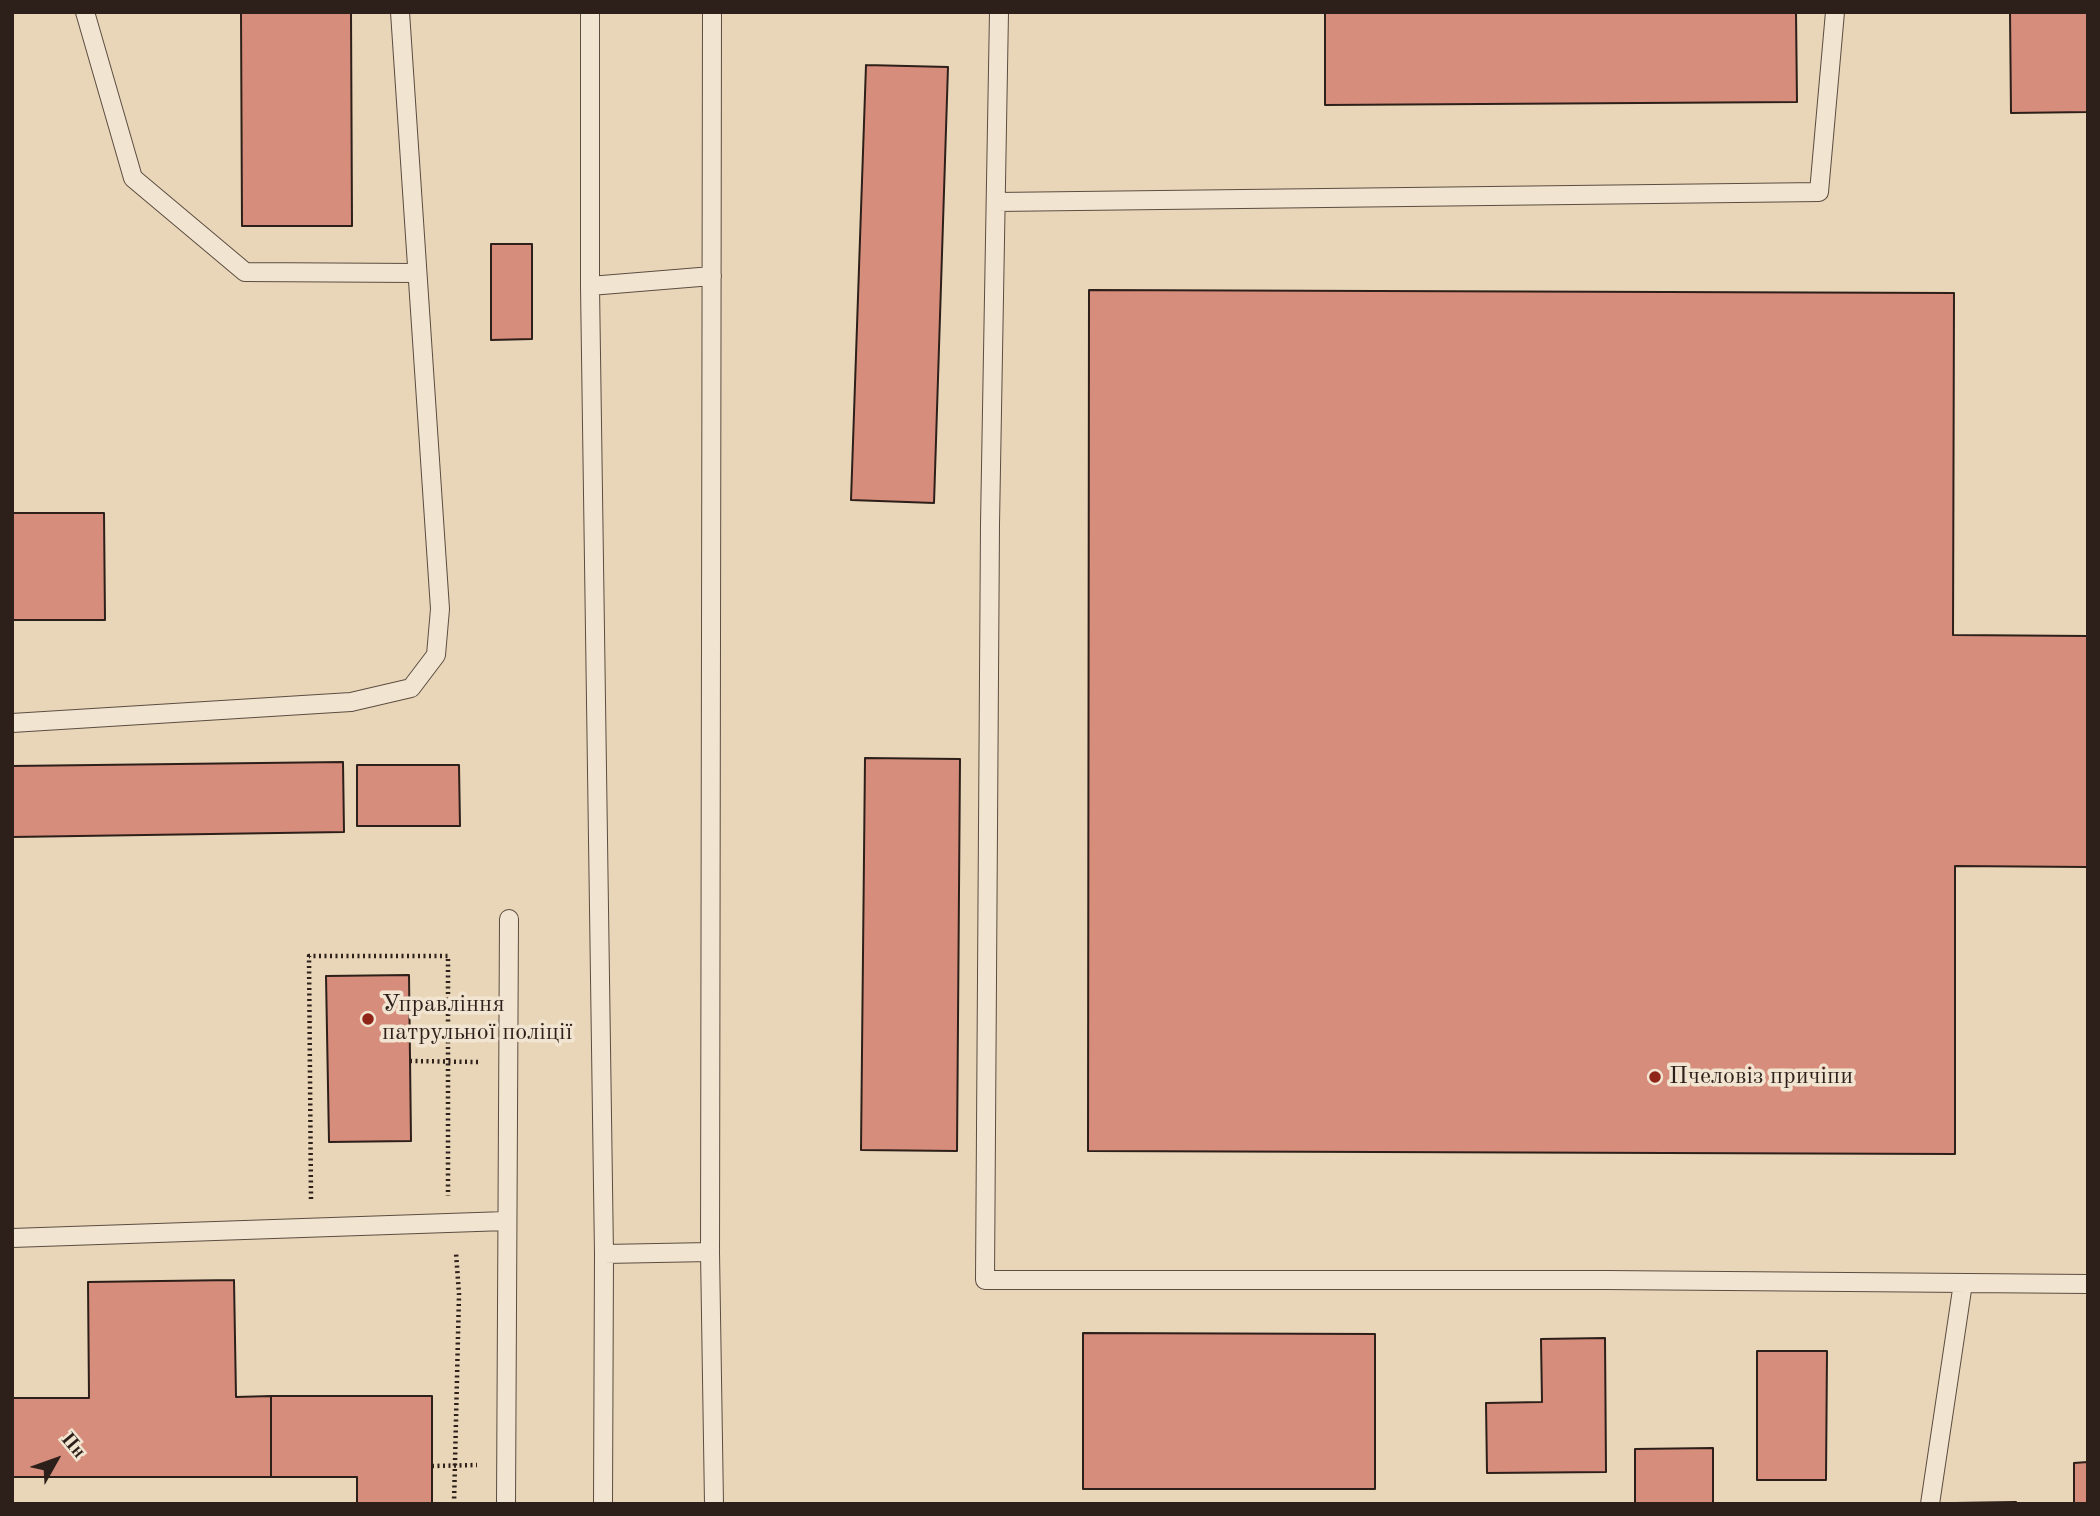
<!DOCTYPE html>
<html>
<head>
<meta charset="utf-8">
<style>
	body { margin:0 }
	#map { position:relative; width:2100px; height:1516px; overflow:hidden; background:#e9d6b8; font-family:"Old Standard TT",serif }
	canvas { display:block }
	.frame { position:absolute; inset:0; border:14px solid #2d1f19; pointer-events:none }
	.north { position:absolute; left:21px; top:1425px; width:70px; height:70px; -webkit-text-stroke:5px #f1e4d1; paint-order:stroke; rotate:50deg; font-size:19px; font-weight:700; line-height:28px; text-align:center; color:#2d1f19 }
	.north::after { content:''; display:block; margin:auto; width:24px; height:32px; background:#2d1f19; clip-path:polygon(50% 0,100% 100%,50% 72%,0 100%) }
</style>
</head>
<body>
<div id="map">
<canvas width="2100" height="1516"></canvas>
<div class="frame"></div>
<div class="north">Пн</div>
</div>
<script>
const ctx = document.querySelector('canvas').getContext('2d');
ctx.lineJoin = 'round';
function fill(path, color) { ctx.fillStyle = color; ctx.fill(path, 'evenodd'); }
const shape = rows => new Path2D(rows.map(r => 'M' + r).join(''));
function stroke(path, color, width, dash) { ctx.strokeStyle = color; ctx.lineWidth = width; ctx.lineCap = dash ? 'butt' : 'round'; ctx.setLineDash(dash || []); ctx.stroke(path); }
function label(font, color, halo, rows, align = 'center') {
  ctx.font = font + ' "Old Standard TT",serif'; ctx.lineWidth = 7; ctx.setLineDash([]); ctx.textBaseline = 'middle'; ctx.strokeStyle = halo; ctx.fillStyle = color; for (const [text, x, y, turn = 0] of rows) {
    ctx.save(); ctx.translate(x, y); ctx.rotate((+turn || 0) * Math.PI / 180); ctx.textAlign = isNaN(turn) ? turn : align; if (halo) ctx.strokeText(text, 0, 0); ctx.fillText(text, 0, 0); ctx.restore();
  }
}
const building = shape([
	[241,12,351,12,352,226,242,226,241,12],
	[1325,12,1796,12,1797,102,1325,105,1325,12],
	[2010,12,2088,12,2088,112,2011,113,2010,12],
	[866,65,948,67,934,503,851,500,866,65],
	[491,244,532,244,532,339,491,340,491,244],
	[1089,290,1954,293,1953,635,2088,636,2088,867,1955,866,1955,1154,1088,1151,1089,290],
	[12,513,104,513,105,620,12,620,12,513],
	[865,758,960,759,957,1151,861,1150,865,758],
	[343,762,344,832,12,837,12,766,343,762],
	[357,765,459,765,460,826,357,826,357,765],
	[409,975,411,1141,329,1142,326,976,409,975],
	[234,1280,236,1397,271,1396,271,1477,12,1477,12,1398,89,1398,88,1282,234,1280],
	[1083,1333,1375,1334,1375,1489,1083,1489,1083,1333],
	[1605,1338,1606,1472,1487,1473,1486,1403,1542,1402,1541,1339,1605,1338],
	[1757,1351,1827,1351,1826,1480,1757,1480,1757,1351],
	[271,1396,432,1396,432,1504,357,1504,357,1477,271,1477,271,1396],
	[1713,1448,1713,1504,1635,1504,1635,1449,1713,1448],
	[2088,1462,2088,1504,2074,1504,2074,1463,2088,1462],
	[2016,1502,2016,1504,1955,1504,1955,1503,2016,1502]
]);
fill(building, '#d78d7b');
stroke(building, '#2d1f19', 2);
const service = shape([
	[85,12,133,178,245,272,417,273],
	[590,12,590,286,604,1254,603,1504],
	[712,12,710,1252,714,1504],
	[999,12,990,524,985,1280,1606,1280,2088,1284],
	[996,202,1819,192,1835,12],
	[590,286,712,276],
	[12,723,351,702,411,688,436,655,440,609,400,12],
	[12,1238,506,1221],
	[604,1254,710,1252],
	[506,1504,509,919],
	[1930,1504,1963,1283]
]);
stroke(service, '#5c4d41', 20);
stroke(shape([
	[410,1061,478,1062],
	[311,1199,309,956,448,956,448,1196],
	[432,1466,477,1465],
	[454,1504,459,1294,456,1253]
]), '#2d1f19', 4.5, [2, 3.5]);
stroke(service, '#f1e4d1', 18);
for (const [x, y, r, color] of [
	[368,1019,7,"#8f2418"],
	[1655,1077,7,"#8f2418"]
]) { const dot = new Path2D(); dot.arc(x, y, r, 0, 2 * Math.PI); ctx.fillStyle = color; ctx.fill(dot); stroke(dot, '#f1e4d1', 2.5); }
label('24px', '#2d1f19', '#f1e4d1', [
	["Управління",382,1005],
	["патрульної поліції",382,1033],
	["Пчеловіз причіпи",1669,1077]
], 'left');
</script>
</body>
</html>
